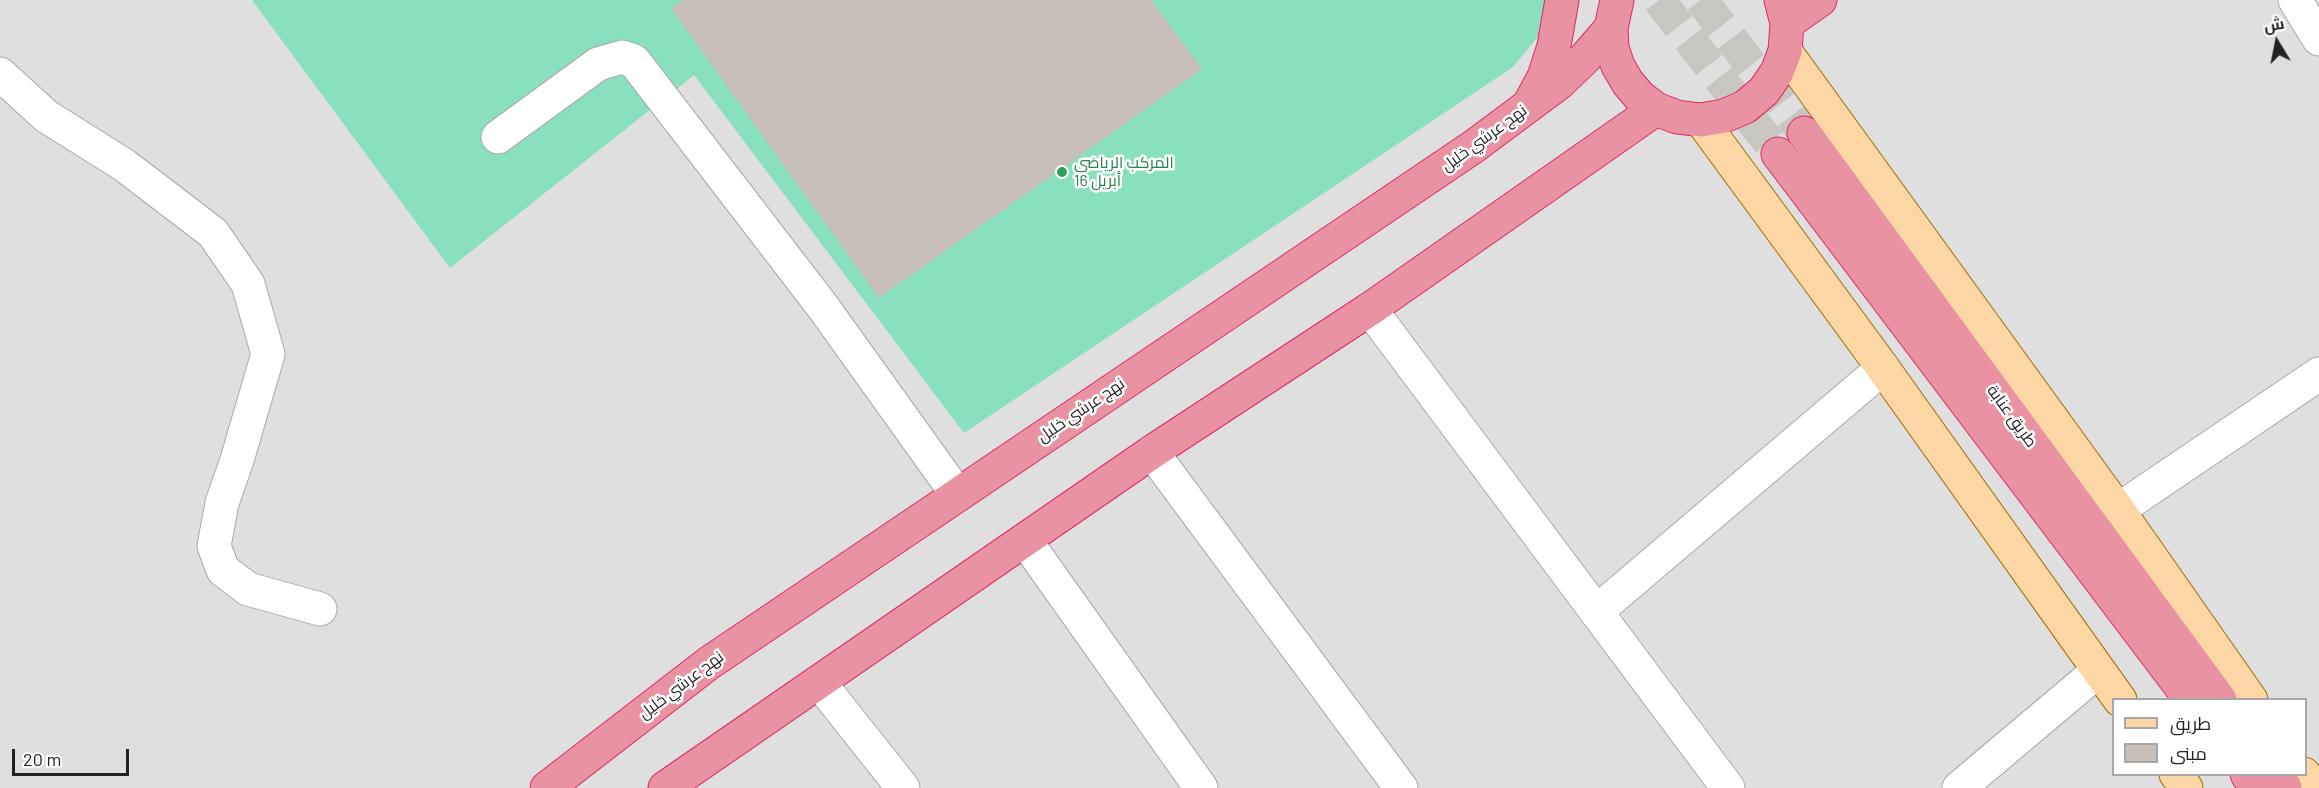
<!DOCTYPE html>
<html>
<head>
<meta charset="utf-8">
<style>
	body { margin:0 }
	#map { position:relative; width:2319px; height:788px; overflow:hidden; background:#f2efe9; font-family:Barlow,Cairo,sans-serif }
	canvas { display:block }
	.legend { position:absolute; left:2112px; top:698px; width:195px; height:78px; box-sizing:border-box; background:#fff; border:2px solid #a7a7a7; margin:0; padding:8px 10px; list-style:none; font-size:18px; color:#222 }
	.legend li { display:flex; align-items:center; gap:12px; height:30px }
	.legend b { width:30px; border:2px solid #a7a7a7 }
	.north { position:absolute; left:2247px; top:12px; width:60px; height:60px; -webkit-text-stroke:4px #fff; paint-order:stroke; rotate:350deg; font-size:16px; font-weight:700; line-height:24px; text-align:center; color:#222 }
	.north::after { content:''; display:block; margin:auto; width:21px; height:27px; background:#222; clip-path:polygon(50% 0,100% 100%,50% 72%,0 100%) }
	.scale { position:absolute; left:12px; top:749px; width:117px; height:27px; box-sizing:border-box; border:3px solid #222; border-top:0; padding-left:8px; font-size:18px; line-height:21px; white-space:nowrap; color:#222; -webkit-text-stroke:4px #fff; paint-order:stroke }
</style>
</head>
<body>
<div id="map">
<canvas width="2319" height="788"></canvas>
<ul class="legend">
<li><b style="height:8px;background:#fcd6a4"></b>طريق</li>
<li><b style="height:16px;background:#c7bfb8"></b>مبنى</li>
</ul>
<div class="north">ش</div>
<div class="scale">20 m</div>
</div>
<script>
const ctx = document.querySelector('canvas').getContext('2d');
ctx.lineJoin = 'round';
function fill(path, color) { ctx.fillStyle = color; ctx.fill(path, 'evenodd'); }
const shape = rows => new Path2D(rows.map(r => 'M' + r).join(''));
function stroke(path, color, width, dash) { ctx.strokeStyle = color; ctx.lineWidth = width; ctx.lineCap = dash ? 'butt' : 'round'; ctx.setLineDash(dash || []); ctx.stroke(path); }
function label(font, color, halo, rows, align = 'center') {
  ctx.font = font + ' Barlow,Cairo,sans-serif'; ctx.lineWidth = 5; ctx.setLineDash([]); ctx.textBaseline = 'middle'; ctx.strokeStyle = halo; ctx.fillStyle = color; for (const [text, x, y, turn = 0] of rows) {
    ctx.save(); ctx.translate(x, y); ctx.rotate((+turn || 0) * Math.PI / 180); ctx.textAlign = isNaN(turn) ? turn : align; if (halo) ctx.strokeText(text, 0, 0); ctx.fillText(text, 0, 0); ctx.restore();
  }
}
fill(shape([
	[0,0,2319,0,2319,788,0,788],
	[2114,700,2306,700,2306,774,2114,774]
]), '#e0dfdf');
fill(shape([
	[252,0,1549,0,1540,34,1513,67,964,433,694,75,450,268]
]), '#88e0be');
fill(shape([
	[683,0,1151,0,1202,69,879,298,671,8]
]), '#c7bfb8');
stroke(shape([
	[1659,0,1778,154],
	[1701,0,1804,133]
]), '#c8c6c1', 33, [33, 16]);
const minor = shape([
	[2295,0,2319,39],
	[0,74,46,116,124,165,213,233,248,284,268,354,237,460,222,503,214,546,223,570,248,589,320,609],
	[498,137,598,64,622,57,634,61,823,307,957,494],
	[1370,309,1728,788],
	[1152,452,1401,788],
	[2118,510,2319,374],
	[1025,540,1201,788],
	[1596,612,1883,368],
	[819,682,903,788],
	[1959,788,2098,671]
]);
const major = shape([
	[1785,51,2118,510,2251,700],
	[1701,120,1883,368,2120,700],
	[2176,774,2186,788],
	[2304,774,2314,788]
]);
const highway = shape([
	[1617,0,1611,28,1612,48,1618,66,1628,83,1640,97,1656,109,1677,117,1701,120,1724,116,1745,107,1764,91,1777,72,1785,51,1787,23,1781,0],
	[1787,23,1820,0],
	[1531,101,1544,77,1554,46,1562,0],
	[1804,133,2220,700],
	[1778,154,2191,700],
	[2247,774,2256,788],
	[2276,774,2285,788],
	[547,788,709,663,1473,147,1559,83,1586,57,1611,28],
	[665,788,1152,452,1370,309,1656,109]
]);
stroke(minor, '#a9a9a9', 35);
stroke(major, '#a06b00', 35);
stroke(highway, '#dc2a67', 35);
stroke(minor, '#fff', 33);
stroke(major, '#fcd6a4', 33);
stroke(highway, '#e892a2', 33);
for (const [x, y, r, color] of [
	[1062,172,6,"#2e9e5b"]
]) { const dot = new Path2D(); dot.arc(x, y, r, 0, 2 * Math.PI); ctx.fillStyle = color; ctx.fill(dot); stroke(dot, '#fff', 2); }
label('16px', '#222', '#fff', [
	["نهج عرشي خليل",1484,138,-36],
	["نهج عرشي خليل",1081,410,-34],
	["طريق عنابة",2012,416,54],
	["نهج عرشي خليل",681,685,-37]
]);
label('16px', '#27864d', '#fff', [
	["المركب الرياضي",1074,163],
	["16 أبريل",1074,181]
], 'left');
</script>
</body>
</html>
